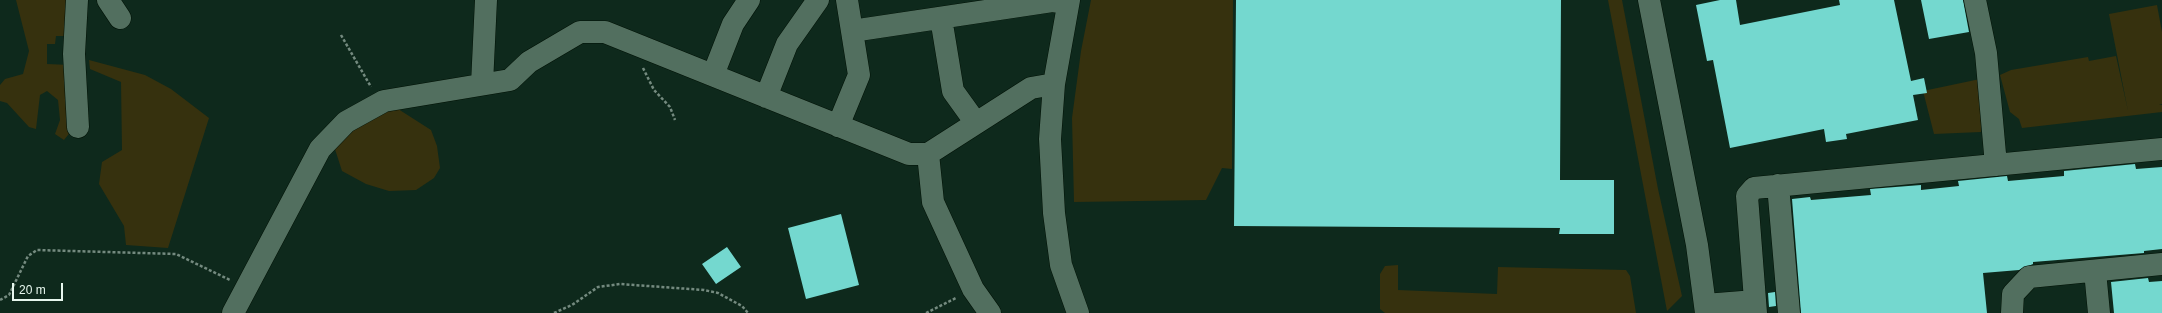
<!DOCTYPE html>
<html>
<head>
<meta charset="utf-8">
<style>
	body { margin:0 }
	#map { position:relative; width:2162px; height:313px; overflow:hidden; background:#0e291c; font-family:Helvetica,sans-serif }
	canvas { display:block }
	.scale { position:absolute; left:12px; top:283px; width:51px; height:18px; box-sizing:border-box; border:2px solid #e7f7ee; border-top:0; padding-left:5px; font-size:12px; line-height:14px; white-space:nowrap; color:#e7f7ee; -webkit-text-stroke:3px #0e291c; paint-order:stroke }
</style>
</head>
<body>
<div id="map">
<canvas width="2162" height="313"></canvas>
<div class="scale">20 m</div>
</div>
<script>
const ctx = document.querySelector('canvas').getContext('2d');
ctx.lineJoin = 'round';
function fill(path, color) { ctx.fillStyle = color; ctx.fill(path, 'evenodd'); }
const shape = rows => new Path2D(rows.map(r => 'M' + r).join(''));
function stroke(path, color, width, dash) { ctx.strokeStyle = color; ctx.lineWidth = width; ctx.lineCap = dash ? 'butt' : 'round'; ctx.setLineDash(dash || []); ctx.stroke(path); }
fill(shape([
	[16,0,72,0,70,36,56,36,55,44,47,44,47,64,70,65,72,130,64,140,55,134,60,120,58,100,47,91,40,95,36,129,29,127,7,103,0,101,0,85,5,79,23,74,29,51],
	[1091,0,1233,0,1232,169,1222,168,1206,200,1074,202,1072,118,1081,51],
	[1608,0,1622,0,1658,189,1682,296,1667,311],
	[2157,5,2162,32,2162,104,2159,105,2162,105,2162,112,2022,128,2019,119,2010,112,2000,75,2011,70,2088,57,2089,61,2116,56,2128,111,2109,14],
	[89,60,145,75,171,89,209,118,168,248,126,245,124,226,99,184,102,162,122,150,121,82,90,69],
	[1980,79,1981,132,1934,134,1923,91],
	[395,107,431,130,437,146,440,168,434,178,416,190,389,191,366,184,342,171,333,143,360,120],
	[1398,265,1398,290,1497,294,1498,267,1626,270,1630,276,1636,313,1385,313,1380,309,1380,274,1385,266]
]), '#36310e');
fill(shape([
	[1236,0,1561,0,1560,180,1614,180,1614,234,1559,234,1560,228,1234,226],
	[1720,0,1736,0,1740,25,1840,5,1839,0,1894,0,1911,81,1924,78,1927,93,1913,95,1918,120,1846,134,1847,139,1826,142,1824,129,1730,148,1713,60,1707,61,1696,5],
	[1921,0,1963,0,1969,32,1929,39],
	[2135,164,2136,169,2162,167,2162,249,2144,251,2144,253,2033,262,2033,264,2019,270,1983,273,1987,313,1801,313,1792,199,1810,197,1811,200,1871,195,1870,189,1921,185,1921,190,1959,186,1958,181,2007,176,2008,181,2064,176,2064,171],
	[841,214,859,285,806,299,788,228],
	[727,247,741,267,716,284,702,264],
	[2148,278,2149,282,2162,281,2162,313,2114,313,2111,282],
	[1775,292,1776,306,1769,307,1768,293]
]), '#74d8cf');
const minor = shape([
	[77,0,74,54,78,127],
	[108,0,120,18],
	[1069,0,1054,84,1050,139,1054,213,1061,265,1078,313],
	[1649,0,1697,245,1706,313],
	[1975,0,1986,53,1996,165],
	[941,18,953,91,976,123],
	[852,31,1052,1,1068,3],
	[713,75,733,24,749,0],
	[482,84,486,0],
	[766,97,787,44,818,0],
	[838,126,859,75,847,0],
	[928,154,933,202,973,289,990,313],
	[1778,185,1789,313],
	[2095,271,2099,313],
	[1705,305,1755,301],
	[233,313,320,149,346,122,384,101,510,80,529,62,580,32,605,32,909,154,928,154,1031,88,1054,84],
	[1756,313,1747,196,1754,188,2162,149],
	[2012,313,2013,294,2029,277,2162,264]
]);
stroke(minor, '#001206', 23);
stroke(shape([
	[341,35,371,87],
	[643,68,654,90,670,107,675,120],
	[0,300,9,295,28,256,37,250,176,254,230,280],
	[554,313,572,305,598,287,620,284,704,290,718,293,742,306,748,313],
	[926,313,956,298]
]), '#748a7f', 2.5, [3, 2]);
stroke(minor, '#526f5f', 22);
</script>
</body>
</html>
